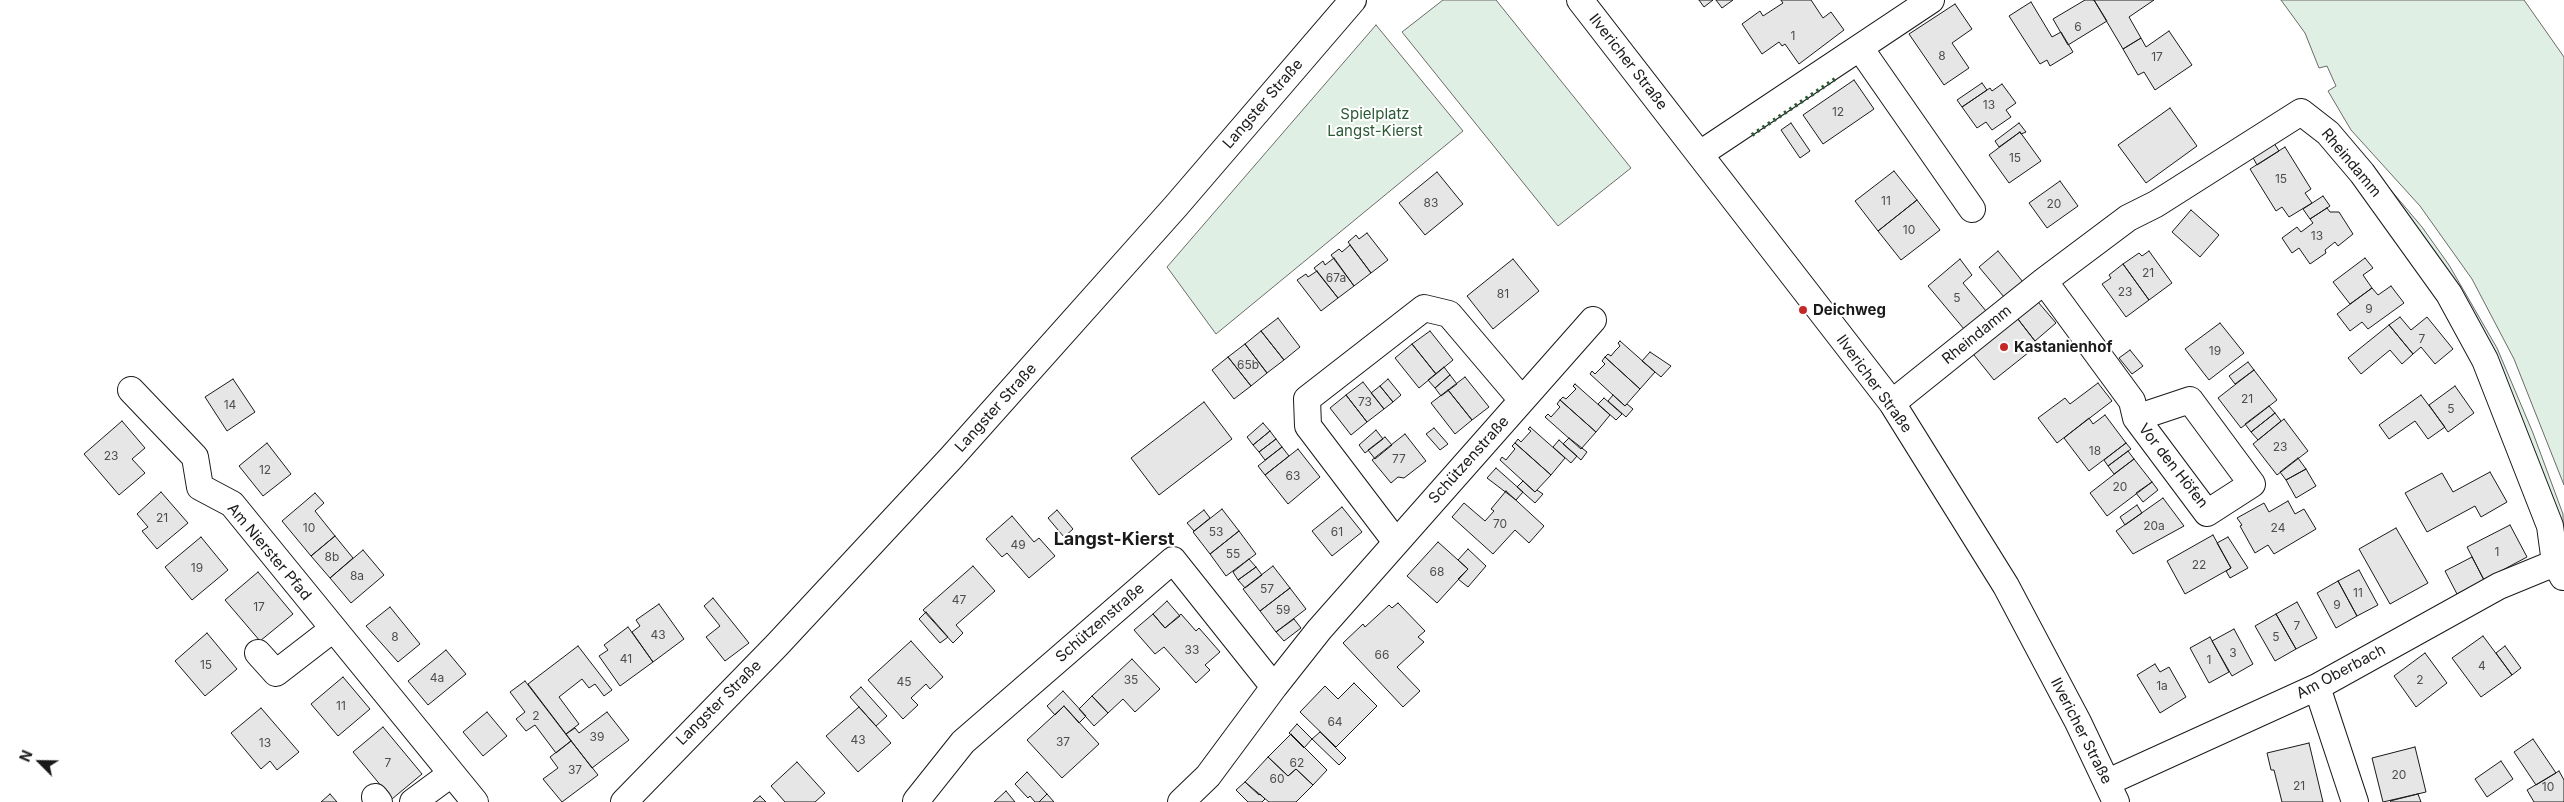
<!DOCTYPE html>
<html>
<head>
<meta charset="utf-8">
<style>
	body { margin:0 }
	#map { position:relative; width:2564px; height:802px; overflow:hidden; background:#fff; font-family:Inter,sans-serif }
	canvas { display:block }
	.north { position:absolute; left:15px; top:737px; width:50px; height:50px; -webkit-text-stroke:4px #fff; paint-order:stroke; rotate:293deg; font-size:14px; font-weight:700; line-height:20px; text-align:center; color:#1a1a1a }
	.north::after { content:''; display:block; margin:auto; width:18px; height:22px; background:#1a1a1a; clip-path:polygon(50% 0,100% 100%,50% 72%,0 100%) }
</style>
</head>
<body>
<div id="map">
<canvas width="2564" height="802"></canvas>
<div class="north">N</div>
</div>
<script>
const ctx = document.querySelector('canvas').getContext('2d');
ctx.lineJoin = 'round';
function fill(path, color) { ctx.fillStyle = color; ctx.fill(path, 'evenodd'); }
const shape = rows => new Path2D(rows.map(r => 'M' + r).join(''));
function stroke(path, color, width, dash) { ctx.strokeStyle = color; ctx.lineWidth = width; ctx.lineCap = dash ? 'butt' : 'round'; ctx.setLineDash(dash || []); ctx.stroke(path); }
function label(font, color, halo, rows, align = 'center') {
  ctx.font = font + ' Inter,sans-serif'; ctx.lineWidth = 4; ctx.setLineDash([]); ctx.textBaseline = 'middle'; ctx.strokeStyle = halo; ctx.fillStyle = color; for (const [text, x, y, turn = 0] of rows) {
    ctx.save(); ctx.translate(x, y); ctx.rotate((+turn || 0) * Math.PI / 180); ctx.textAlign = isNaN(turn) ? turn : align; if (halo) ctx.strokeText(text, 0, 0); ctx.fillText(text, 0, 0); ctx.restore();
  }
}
const green = shape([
	[1443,0,1496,0,1631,168,1558,226,1402,32,1443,0],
	[2281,0,2524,0,2564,57,2564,485,2514,359,2472,279,2420,206,2351,130,2328,91,2336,86,2327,66,2319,68,2305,33,2281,0],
	[1376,25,1463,131,1216,334,1167,267,1376,25],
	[2367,162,2422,227,2449,265,2497,348,2533,433,2563,514,2564,554,2497,376,2367,162]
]);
fill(green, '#e0efe3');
stroke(green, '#6a6a6a', 1);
const building = shape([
	[1699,0,1713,0,1704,7,1699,0],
	[1716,0,1733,0,1722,8,1716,0],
	[1781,0,1811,0,1823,18,1831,12,1844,30,1799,64,1785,44,1782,46,1779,42,1762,54,1742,24,1760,11,1763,16,1783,3,1781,0],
	[2085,0,2094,0,2107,21,2068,45,2053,19,2085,0],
	[2094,0,2154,0,2129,17,2141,38,2123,49,2094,0],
	[2031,2,2052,37,2061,32,2073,52,2050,66,2047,60,2040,64,2009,16,2031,2],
	[1955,4,1972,29,1952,43,1969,68,1944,85,1909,34,1955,4],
	[2169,31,2192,65,2155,90,2144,72,2138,75,2123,49,2141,38,2146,47,2169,31],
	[1854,80,1874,109,1823,144,1803,115,1854,80],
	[1982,83,1987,90,1962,107,1957,100,1982,83],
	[2002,84,2016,103,2006,110,2011,117,1992,130,1986,122,1977,128,1962,107,1990,88,1992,91,2002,84],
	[2170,108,2197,146,2146,183,2118,145,2170,108],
	[1791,123,1810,151,1800,158,1781,130,1791,123],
	[2019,123,2026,132,2021,134,2020,132,1999,147,1995,141,2019,123],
	[2020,132,2041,161,2009,183,1989,155,2020,132],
	[2272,140,2279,151,2257,165,2251,154,2272,140],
	[2285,147,2311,189,2305,193,2312,203,2289,217,2282,207,2276,211,2250,169,2285,147],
	[1894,171,1917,200,1878,231,1855,201,1894,171],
	[1437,172,1463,204,1425,235,1399,203,1437,172],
	[2060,181,2078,206,2047,228,2029,203,2060,181],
	[2323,196,2330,206,2310,219,2303,209,2323,196],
	[1917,200,1940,230,1901,260,1878,231,1917,200],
	[2327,208,2330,212,2339,212,2353,234,2338,246,2335,242,2325,250,2326,253,2310,264,2299,248,2292,253,2282,238,2297,227,2301,232,2313,223,2310,219,2327,208],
	[2191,210,2219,235,2200,257,2172,232,2191,210],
	[1367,233,1388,260,1371,273,1348,242,1356,235,1359,239,1367,233],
	[1350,245,1371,273,1354,286,1331,255,1339,249,1342,252,1350,245],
	[1998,251,2023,282,2004,297,1979,267,1998,251],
	[2149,251,2172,283,2149,300,2123,264,2139,253,2142,256,2149,251],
	[1334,258,1354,286,1338,298,1314,268,1323,261,1325,265,1334,258],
	[2365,258,2373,268,2363,275,2372,288,2350,304,2333,282,2365,258],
	[1513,259,1539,291,1493,329,1467,296,1513,259],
	[1960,259,1972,275,1963,283,1986,311,1964,329,1928,286,1960,259],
	[2123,264,2149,300,2126,317,2102,284,2111,278,2109,275,2123,264],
	[1317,271,1338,298,1321,311,1297,280,1306,274,1308,277,1317,271],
	[2391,286,2404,303,2368,329,2362,322,2350,331,2337,314,2372,288,2378,295,2391,286],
	[2038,302,2056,323,2035,341,2014,314,2038,302],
	[2014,314,2038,345,1994,380,1970,350,2014,314],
	[2400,317,2411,330,2427,317,2453,349,2435,364,2421,347,2413,354,2389,325,2400,317],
	[1278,318,1300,347,1284,360,1261,331,1278,318],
	[2220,323,2244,353,2209,380,2185,349,2220,323],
	[2389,325,2413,354,2402,364,2390,350,2361,374,2348,358,2389,325],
	[1261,331,1284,360,1267,373,1245,344,1261,331],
	[1430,331,1453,360,1436,374,1412,344,1430,331],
	[1620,341,1655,372,1640,389,1605,357,1608,354,1611,356,1615,351,1620,346,1618,343,1620,341],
	[1245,344,1267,373,1251,386,1228,357,1245,344],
	[1412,344,1436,374,1419,388,1395,358,1412,344],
	[2130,350,2143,366,2132,374,2119,358,2130,350],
	[1650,352,1671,366,1661,377,1642,361,1650,352],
	[1228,357,1251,386,1234,399,1212,370,1228,357],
	[1605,357,1640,389,1625,406,1590,374,1592,371,1595,374,1605,364,1602,361,1605,357],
	[2248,362,2254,370,2235,384,2229,376,2248,362],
	[1444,367,1450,375,1435,388,1428,380,1444,367],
	[2254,370,2277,400,2241,428,2218,398,2254,370],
	[1450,375,1457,384,1441,396,1435,388,1450,375],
	[1465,377,1489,407,1472,420,1448,390,1465,377],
	[233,379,255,412,227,431,205,397,233,379],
	[1388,379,1401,395,1393,402,1380,386,1388,379],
	[1363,382,1384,409,1367,422,1346,395,1363,382],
	[2098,383,2112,401,2057,443,2038,418,2065,398,2070,404,2098,383],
	[1575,384,1610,415,1596,432,1560,400,1563,397,1566,399,1576,389,1573,386,1575,384],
	[1380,386,1393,402,1384,409,1371,393,1380,386],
	[2455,386,2474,413,2448,432,2429,405,2455,386],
	[1448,390,1472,420,1455,434,1431,403,1448,390],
	[1346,395,1367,422,1351,435,1330,408,1346,395],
	[1613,395,1625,406,1627,404,1633,409,1626,417,1608,401,1613,395],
	[2421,395,2445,427,2428,439,2415,421,2389,439,2379,425,2421,395],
	[1604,398,1622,414,1616,420,1598,404,1604,398],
	[1560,400,1596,432,1581,449,1545,417,1548,414,1551,417,1560,407,1557,404,1560,400],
	[1204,402,1232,439,1159,495,1131,458,1204,402],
	[2269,406,2275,413,2251,432,2245,424,2269,406],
	[2275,413,2281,421,2258,440,2251,432,2275,413],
	[2105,415,2126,443,2089,471,2064,438,2089,418,2093,424,2105,415],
	[2284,419,2308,451,2277,475,2253,444,2284,419],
	[122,421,145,448,132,459,145,473,119,495,84,454,122,421],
	[1263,423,1270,431,1253,445,1247,437,1263,423],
	[1530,427,1565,458,1551,475,1515,443,1518,439,1521,442,1531,431,1528,429,1530,427],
	[1434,428,1448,444,1440,450,1426,434,1434,428],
	[1376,430,1383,439,1365,453,1359,445,1376,430],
	[1270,431,1276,439,1259,452,1253,445,1270,431],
	[1405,434,1426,461,1404,478,1398,477,1391,483,1372,460,1405,434],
	[1385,437,1392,445,1375,459,1368,450,1385,437],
	[1569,438,1587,452,1581,460,1563,444,1569,438],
	[1276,439,1282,447,1265,460,1259,452,1276,439],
	[1559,440,1577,456,1571,463,1553,447,1559,440],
	[267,443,291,474,263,496,239,466,267,443],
	[1515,443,1551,475,1535,492,1500,460,1502,457,1506,460,1510,455,1515,449,1512,446,1515,443],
	[2126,443,2131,449,2108,466,2104,460,2126,443],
	[1282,447,1289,456,1265,475,1258,466,1282,447],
	[1298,449,1320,477,1288,504,1265,475,1298,449],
	[2128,451,2134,459,2114,474,2108,466,2128,451],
	[2298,458,2306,469,2286,480,2280,472,2298,458],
	[2134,459,2152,482,2107,516,2090,493,2134,459],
	[1496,468,1523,492,1516,500,1487,478,1496,468],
	[2306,469,2316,486,2296,498,2286,480,2306,469],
	[2490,472,2507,502,2481,517,2475,506,2427,532,2405,493,2442,473,2453,492,2490,472],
	[1523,481,1535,492,1537,490,1543,494,1535,503,1517,487,1523,481],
	[2152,482,2158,490,2143,502,2136,493,2152,482],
	[1506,491,1544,526,1529,543,1515,530,1493,554,1452,517,1464,503,1485,521,1494,511,1491,509,1506,491],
	[161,492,188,523,157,549,142,531,148,527,137,514,161,492],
	[315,493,324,503,315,511,335,536,311,556,282,521,315,493],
	[2163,498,2184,526,2133,554,2116,531,2163,498],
	[2288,501,2295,514,2304,509,2316,529,2274,554,2268,545,2255,553,2240,526,2242,525,2237,518,2264,503,2269,512,2288,501],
	[2137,505,2142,513,2125,525,2120,517,2137,505],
	[1342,507,1362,532,1332,556,1312,531,1342,507],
	[1222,509,1239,531,1210,554,1193,532,1222,509],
	[1057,510,1073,529,1064,537,1048,518,1057,510],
	[1204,510,1210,518,1194,531,1187,523,1204,510],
	[1012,516,1034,542,1039,538,1055,556,1029,578,1007,553,1002,557,986,539,1012,516],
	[2510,525,2527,557,2484,580,2467,547,2510,525],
	[2396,528,2428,583,2390,604,2359,549,2396,528],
	[1239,531,1256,554,1226,576,1210,554,1239,531],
	[2213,535,2231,568,2185,594,2167,561,2213,535],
	[335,536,353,558,330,578,311,556,335,536],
	[201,537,228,570,192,600,165,567,201,537],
	[2228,537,2248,568,2230,578,2226,571,2231,568,2217,543,2228,537],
	[1438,542,1468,569,1437,603,1407,576,1438,542],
	[1468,549,1486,566,1468,587,1458,579,1468,569,1458,560,1468,549],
	[363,550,384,575,351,603,330,578,363,550],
	[2472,557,2484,580,2457,594,2445,571,2472,557],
	[1249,559,1256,567,1238,580,1233,572,1249,559],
	[973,566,995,591,956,625,963,633,953,643,923,610,973,566],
	[1273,566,1290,588,1260,611,1243,589,1273,566],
	[1256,567,1262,575,1245,588,1238,580,1256,567],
	[2359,570,2378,605,2357,616,2338,581,2359,570],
	[258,572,293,614,260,641,225,600,258,572],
	[2338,581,2357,616,2336,628,2317,593,2338,581],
	[1290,588,1306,609,1276,632,1260,611,1290,588],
	[713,598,749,643,725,661,706,637,720,626,704,606,713,598],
	[1167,601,1180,616,1165,628,1153,614,1167,601],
	[2297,602,2317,638,2296,649,2276,614,2297,602],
	[1398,603,1425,631,1418,637,1424,642,1397,667,1420,691,1403,707,1343,643,1363,624,1365,627,1389,605,1392,608,1398,603],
	[659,604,684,639,653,662,632,632,640,626,636,620,659,604],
	[390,607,420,644,398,662,366,626,390,607],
	[926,612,948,637,940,643,919,619,926,612],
	[1153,614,1165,628,1181,614,1196,631,1199,628,1220,652,1205,665,1210,670,1196,683,1164,647,1155,654,1134,630,1153,614],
	[2276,614,2296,649,2275,661,2255,626,2276,614],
	[1294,619,1301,628,1284,641,1276,632,1294,619],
	[628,627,653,662,620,686,599,656,608,650,604,645,628,627],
	[2234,629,2253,664,2232,676,2212,641,2234,629],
	[207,633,237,669,205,696,175,661,207,633],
	[2483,636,2512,675,2481,697,2452,658,2483,636],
	[2210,637,2229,672,2209,683,2190,648,2210,637],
	[911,641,943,677,930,689,926,684,911,698,918,705,903,719,868,680,911,641],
	[578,646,612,690,604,696,595,684,589,688,582,679,559,697,579,724,566,734,528,684,578,646],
	[2505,646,2521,668,2512,675,2496,653,2505,646],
	[446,650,466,674,428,705,408,681,446,650],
	[2425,653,2447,683,2416,707,2394,676,2425,653],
	[1132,659,1160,689,1135,712,1123,699,1108,713,1092,696,1132,659],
	[2155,664,2160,672,2169,667,2186,697,2160,713,2137,675,2155,664],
	[343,677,370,709,338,736,311,704,343,677],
	[525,681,571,741,556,753,535,725,526,731,516,719,525,712,510,692,525,681],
	[1354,683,1377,706,1336,747,1300,712,1325,686,1338,699,1354,683],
	[861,687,887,716,876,726,850,697,861,687],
	[1063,691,1086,716,1079,723,1064,706,1055,715,1047,706,1063,691],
	[1092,696,1108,713,1094,726,1079,709,1092,696],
	[1064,706,1099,744,1062,778,1027,740,1064,706],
	[859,707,891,743,858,772,826,736,859,707],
	[261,708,299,752,277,770,270,761,261,769,231,733,261,708],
	[487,712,507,736,483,756,463,732,487,712],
	[607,712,629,740,592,768,566,734,575,728,579,733,607,712],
	[1297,724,1312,739,1304,748,1289,733,1297,724],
	[383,727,422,774,392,799,353,752,383,727],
	[1320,732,1346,758,1339,765,1312,739,1320,732],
	[1291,734,1327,770,1313,785,1296,769,1288,776,1268,757,1291,734],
	[2533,739,2556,773,2536,785,2514,752,2533,739],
	[571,741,598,775,562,802,543,779,558,768,550,757,571,741],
	[2309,743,2323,802,2282,802,2274,770,2271,770,2267,753,2309,743],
	[2415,747,2426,792,2383,802,2372,758,2415,747],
	[1268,757,1288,776,1296,769,1313,785,1296,802,1269,802,1245,782,1268,757],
	[2501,761,2513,779,2487,797,2475,779,2501,761],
	[797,762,825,793,815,802,785,802,771,786,797,762],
	[2559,771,2564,780,2564,802,2534,802,2527,790,2559,771],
	[1027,772,1047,794,1039,802,1035,802,1030,796,1028,798,1015,784,1027,772],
	[1245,782,1259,795,1260,794,1265,799,1262,802,1248,802,1236,790,1245,782],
	[1006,791,1015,802,994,802,1006,791],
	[330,794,337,802,321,802,330,794],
	[1047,794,1054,802,1039,802,1047,794],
	[2418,794,2421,802,2391,802,2390,801,2418,794],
	[760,796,766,802,753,802,760,796]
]);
fill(building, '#e6e6e6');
stroke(building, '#1a1a1a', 1);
const minor = shape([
	[1580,0,1892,403,2006,586,2078,722,2116,802],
	[1860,48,1972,209],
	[1700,154,1931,0],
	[2044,281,2132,401,2136,418,2207,513,2252,484,2190,400,2136,418],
	[131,390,195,457,200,487,232,504,475,802],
	[1892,403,2044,281,2128,218,2156,204,2301,112,2328,133,2362,173,2449,294,2485,360,2550,526,2555,563],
	[1396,542,1308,426,1307,399,1424,308,1449,314,1522,400],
	[258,653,276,673,333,629],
	[2317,687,2355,802],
	[2108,782,2317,687,2499,586,2555,563,2563,577],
	[375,797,379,802],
	[916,801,963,742,1173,560,1274,687],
	[413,802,451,774],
	[624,802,777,645,951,458,1176,206,1353,0],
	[1181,802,1208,776,1274,687,1319,630,1593,320]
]);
stroke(minor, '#1a1a1a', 28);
stroke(minor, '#fff', 26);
stroke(shape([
	[1752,135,1835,79]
]), '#2b5a34', 4, [2.5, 4]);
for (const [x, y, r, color] of [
	[1803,310,5,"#c62828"],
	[2004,347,5,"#c62828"]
]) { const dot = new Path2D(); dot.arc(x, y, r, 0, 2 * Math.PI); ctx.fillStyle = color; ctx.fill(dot); stroke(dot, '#fff', 2); }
label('12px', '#4d4d4d', null, [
	["6",2078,27],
	["1",1793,36],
	["8",1942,56],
	["17",2157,57],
	["13",1989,105],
	["12",1838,112],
	["15",2015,158],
	["15",2281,179],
	["11",1886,201],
	["83",1431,203],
	["20",2054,204],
	["10",1909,230],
	["13",2317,236],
	["21",2148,273],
	["67a",1336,278],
	["23",2125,292],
	["81",1503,294],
	["5",1957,298],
	["9",2369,309],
	["7",2422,339],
	["19",2215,351],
	["65b",1248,365],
	["21",2247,399],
	["73",1365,402],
	["14",230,405],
	["5",2451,409],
	["23",2280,447],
	["18",2095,451],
	["23",111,456],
	["77",1399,459],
	["12",265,470],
	["63",1293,476],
	["20",2120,487],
	["21",162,518],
	["70",1500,524],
	["20a",2154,526],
	["10",309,528],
	["24",2278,528],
	["53",1216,532],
	["61",1337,532],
	["49",1018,545],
	["1",2497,552],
	["55",1233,554],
	["8b",332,557],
	["22",2199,565],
	["19",197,568],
	["68",1437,572],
	["8a",357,576],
	["57",1267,589],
	["11",2358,593],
	["47",959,600],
	["9",2337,605],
	["17",259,607],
	["59",1283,610],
	["7",2297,626],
	["43",658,635],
	["8",395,637],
	["5",2276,637],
	["33",1192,650],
	["3",2233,653],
	["66",1382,655],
	["41",626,659],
	["1",2209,660],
	["15",206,665],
	["4",2482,666],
	["4a",437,678],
	["35",1131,680],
	["2",2420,680],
	["45",904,682],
	["1a",2162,686],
	["11",341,706],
	["2",536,716],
	["64",1335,722],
	["39",597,737],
	["43",858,740],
	["37",1063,742],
	["13",265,743],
	["7",388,763],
	["62",1297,763],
	["37",575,770],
	["20",2399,775],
	["60",1277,779],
	["21",2299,786],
	["10",2548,787]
]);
label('15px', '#1a1a1a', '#fff', [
	["Ilvericher Straße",1628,62,52],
	["Langster Straße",1263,104,-49],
	["Rheindamm",2351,163,50],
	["Rheindamm",1977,335,-39],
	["Ilvericher Straße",1874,384,54],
	["Langster Straße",996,408,-48],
	["Schützenstraße",1469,460,-48],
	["Vor den Höfen",2173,466,52],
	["Am Nierster Pfad",269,552,50],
	["Schützenstraße",1100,623,-41],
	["Am Oberbach",2341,672,-28],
	["Langster Straße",719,703,-45],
	["Ilvericher Straße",2081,731,63]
]);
label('15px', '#2b5a34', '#fff', [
	["Spielplatz",1375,114],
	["Langst-Kierst",1375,131]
]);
label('bold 15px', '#1a1a1a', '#fff', [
	["Deichweg",1813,310],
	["Kastanienhof",2014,347]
], 'left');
label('bold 18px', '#1a1a1a', '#fff', [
	["Langst-Kierst",1114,540]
]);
</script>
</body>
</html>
